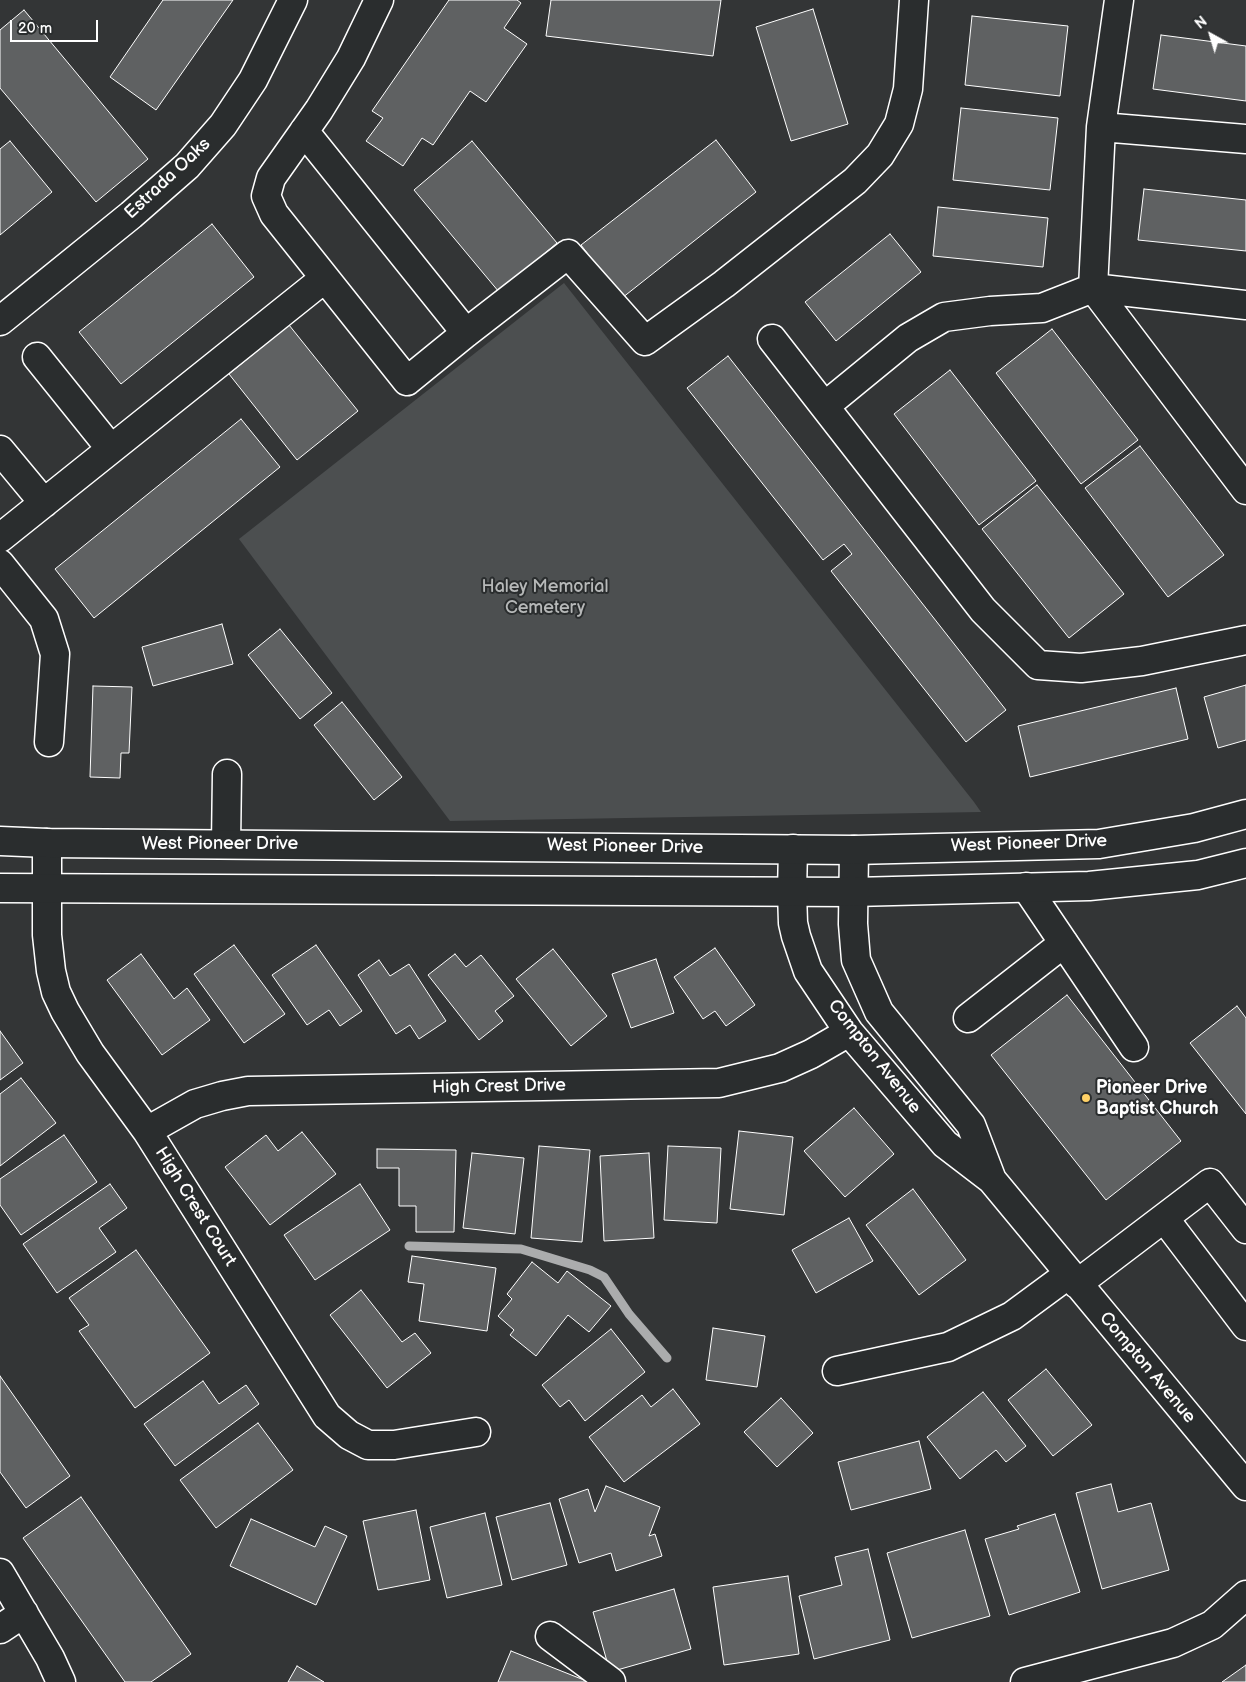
<!DOCTYPE html>
<html>
<head>
<meta charset="utf-8">
<style>
	body { margin:0 }
	#map { position:relative; width:1246px; height:1682px; overflow:hidden; background:#333536; font-family:"Balsamiq Sans",sans-serif }
	canvas { display:block }
	.north { position:absolute; left:1186px; top:10px; width:50px; height:50px; -webkit-text-stroke:4px #2a2d2e; paint-order:stroke; rotate:321deg; font-size:14px; font-weight:700; line-height:20px; text-align:center; color:#fff }
	.north::after { content:''; display:block; margin:auto; width:18px; height:22px; background:#fff; clip-path:polygon(50% 0,100% 100%,50% 72%,0 100%) }
	.scale { position:absolute; left:10px; top:20px; width:88px; height:22px; box-sizing:border-box; border:2px solid #fff; border-top:0; padding-left:6px; font-size:15px; line-height:18px; white-space:nowrap; color:#fff; -webkit-text-stroke:4px #2a2d2e; paint-order:stroke }
</style>
</head>
<body>
<div id="map">
<canvas width="1246" height="1682"></canvas>
<div class="north">N</div>
<div class="scale">20 m</div>
</div>
<script>
const ctx = document.querySelector('canvas').getContext('2d');
ctx.lineJoin = 'round';
function fill(path, color) { ctx.fillStyle = color; ctx.fill(path, 'evenodd'); }
const shape = rows => new Path2D(rows.map(r => 'M' + r).join(''));
function stroke(path, color, width, dash) { ctx.strokeStyle = color; ctx.lineWidth = width; ctx.lineCap = dash ? 'butt' : 'round'; ctx.setLineDash(dash || []); ctx.stroke(path); }
function label(font, color, halo, rows, align = 'center') {
  ctx.font = font + ' "Balsamiq Sans",sans-serif'; ctx.lineWidth = 4; ctx.setLineDash([]); ctx.textBaseline = 'middle'; ctx.strokeStyle = halo; ctx.fillStyle = color; for (const [text, x, y, turn = 0] of rows) {
    ctx.save(); ctx.translate(x, y); ctx.rotate((+turn || 0) * Math.PI / 180); ctx.textAlign = isNaN(turn) ? turn : align; if (halo) ctx.strokeText(text, 0, 0); ctx.fillText(text, 0, 0); ctx.restore();
  }
}
fill(shape([
	[564,283,974,802,981,812,450,821,239,539]
]), '#4c4f50');
stroke(shape([
	[409,1246,521,1249,590,1270,604,1277,629,1314,667,1358]
]), '#abacad', 9);
const building = shape([
	[163,0,233,0,156,110,110,77,163,0],
	[449,0,517,0,521,3,504,28,527,44,486,102,470,91,433,145,422,138,403,166,366,141,383,118,372,111,449,0],
	[551,0,721,0,713,56,546,36,551,0],
	[813,9,848,124,791,141,756,27,813,9],
	[24,10,148,159,96,202,0,88,0,30,24,10],
	[972,16,1068,26,1060,96,965,85,972,16],
	[1161,35,1246,46,1246,101,1153,89,1161,35],
	[961,108,1058,118,1050,190,953,180,961,108],
	[716,140,756,192,622,298,581,245,716,140],
	[10,141,52,192,0,235,0,149,10,141],
	[472,141,557,243,499,292,414,190,472,141],
	[1144,189,1246,200,1246,251,1138,240,1144,189],
	[938,207,1048,218,1043,267,933,256,938,207],
	[212,224,254,277,121,384,79,332,212,224],
	[890,234,921,272,836,341,805,302,890,234],
	[289,325,358,411,297,460,229,374,289,325],
	[1052,329,1138,440,1081,484,996,373,1052,329],
	[728,356,1006,710,966,742,831,571,852,554,844,544,823,560,687,388,728,356],
	[950,370,1036,481,979,525,894,414,950,370],
	[241,419,280,467,94,618,55,569,241,419],
	[1140,446,1224,555,1168,597,1085,488,1140,446],
	[1037,485,1124,594,1069,638,982,529,1037,485],
	[222,624,233,664,153,686,142,647,222,624],
	[280,629,332,693,300,719,248,655,280,629],
	[1246,685,1246,740,1218,748,1204,697,1246,685],
	[93,686,132,687,129,753,121,753,120,778,90,777,93,686],
	[1176,688,1188,739,1030,777,1018,726,1176,688],
	[342,702,402,777,374,800,314,725,342,702],
	[234,945,285,1014,244,1043,194,974,234,945],
	[316,945,362,1011,340,1026,329,1010,307,1025,272,975,316,945],
	[715,948,755,1005,726,1026,715,1011,703,1019,674,977,715,948],
	[553,949,607,1016,571,1046,516,979,553,949],
	[141,954,174,999,187,988,210,1020,162,1055,107,980,141,954],
	[455,954,466,967,481,955,514,996,495,1011,503,1021,479,1040,428,975,455,954],
	[656,959,674,1013,631,1028,612,974,656,959],
	[379,960,390,976,409,964,446,1021,419,1039,410,1025,396,1034,358,975,379,960],
	[1067,995,1181,1141,1106,1200,991,1055,1067,995],
	[1237,1006,1246,1018,1246,1114,1190,1043,1237,1006],
	[0,1031,23,1063,0,1080,0,1031],
	[21,1078,56,1123,0,1166,0,1094,21,1078],
	[854,1108,894,1154,845,1197,804,1151,854,1108],
	[739,1131,793,1137,784,1215,730,1209,739,1131],
	[302,1132,336,1174,270,1225,225,1167,266,1135,278,1151,302,1132],
	[64,1135,97,1182,21,1235,0,1205,0,1179,64,1135],
	[539,1146,590,1150,582,1242,531,1238,539,1146],
	[668,1146,721,1148,717,1223,664,1220,668,1146],
	[377,1149,456,1150,454,1232,416,1232,416,1206,399,1206,399,1168,377,1168,377,1149],
	[472,1153,524,1158,515,1234,463,1228,472,1153],
	[649,1153,654,1238,604,1241,600,1156,649,1153],
	[110,1184,127,1208,99,1228,116,1252,57,1293,23,1244,110,1184],
	[360,1184,390,1230,315,1280,284,1235,360,1184],
	[913,1189,966,1260,919,1295,866,1225,913,1189],
	[849,1218,873,1261,816,1293,792,1250,849,1218],
	[136,1250,210,1353,135,1408,79,1331,89,1325,69,1298,136,1250],
	[412,1256,496,1268,487,1331,419,1321,424,1284,408,1282,412,1256],
	[532,1262,558,1283,567,1271,611,1306,589,1332,568,1315,536,1356,510,1335,514,1330,498,1316,512,1299,507,1294,532,1262],
	[361,1290,402,1342,415,1333,431,1353,387,1388,330,1315,361,1290],
	[713,1328,765,1336,757,1387,706,1380,713,1328],
	[611,1329,645,1372,585,1421,569,1400,560,1407,542,1385,611,1329],
	[1046,1369,1092,1425,1053,1456,1008,1400,1046,1369],
	[0,1376,70,1476,26,1508,0,1472,0,1376],
	[203,1381,219,1404,246,1385,259,1404,175,1466,144,1424,203,1381],
	[673,1389,700,1424,624,1482,589,1437,642,1395,651,1407,673,1389],
	[983,1392,1026,1446,1006,1462,996,1450,960,1479,927,1437,983,1392],
	[781,1398,813,1433,777,1467,744,1432,781,1398],
	[258,1423,293,1470,216,1528,180,1480,258,1423],
	[919,1441,931,1489,851,1510,838,1462,919,1441],
	[1111,1484,1118,1512,1151,1503,1169,1570,1102,1589,1076,1493,1111,1484],
	[606,1486,660,1507,649,1536,655,1534,662,1556,616,1571,611,1553,579,1563,559,1499,588,1489,595,1512,606,1486],
	[81,1497,191,1654,151,1682,125,1682,23,1538,81,1497],
	[550,1503,567,1565,512,1580,496,1517,550,1503],
	[416,1510,430,1580,378,1590,363,1521,416,1510],
	[485,1513,502,1585,447,1598,430,1527,485,1513],
	[1055,1514,1080,1592,1009,1615,985,1539,1019,1529,1017,1526,1055,1514],
	[251,1519,315,1547,325,1526,347,1536,316,1605,230,1566,251,1519],
	[965,1530,990,1616,912,1638,887,1553,965,1530],
	[868,1549,890,1640,814,1659,799,1596,842,1585,835,1557,868,1549],
	[788,1576,799,1654,724,1665,713,1587,788,1576],
	[674,1589,691,1649,610,1672,593,1612,674,1589],
	[511,1651,589,1682,498,1682,511,1651],
	[1246,1665,1246,1682,1222,1682,1246,1665],
	[297,1666,324,1682,288,1682,297,1666]
]);
fill(building, '#5f6162');
stroke(building, '#fff', 1);
const minor = shape([
	[1119,0,1101,127,1093,288,1246,490],
	[1101,127,1246,139],
	[304,131,466,333],
	[325,278,407,381,466,333,568,254,645,341,724,284,855,181,880,155,899,124,908,89,914,0],
	[0,321,131,215,187,166,223,125,253,80,293,0],
	[772,339,983,610,1038,665,1081,668,1142,661,1246,640],
	[37,357,111,449],
	[825,406,908,338,944,317,990,311,1042,308,1093,288,1246,305],
	[0,450,44,503],
	[0,538,325,278,274,214,266,196,271,178,319,110,351,58,379,0],
	[0,564,44,619,55,654,49,742],
	[47,843,47,935,51,971,56,992,65,1011,90,1053,147,1131,327,1416,349,1435,368,1445,394,1445,476,1432],
	[226,844,227,774],
	[793,849,792,892,793,923,796,936,808,971,849,1032,945,1144,992,1180,1246,1486],
	[854,850,853,924,856,960,879,1012,971,1125,992,1180],
	[1026,887,1134,1047],
	[968,1018,1064,943],
	[147,1131,195,1104,222,1096,248,1091,719,1083,780,1068,811,1054,849,1032],
	[1164,1218,1246,1326],
	[1077,1284,1210,1183,1246,1229],
	[837,1371,948,1347,1012,1316,1069,1274],
	[0,1573,50,1658,61,1682],
	[0,1629,24,1613],
	[550,1636,611,1682],
	[1025,1682,1173,1643,1212,1625,1246,1595]
]);
const major = shape([
	[0,841,47,843,854,850,1099,844,1194,828,1246,814],
	[0,888,854,892,1089,886,1198,875,1246,863]
]);
stroke(minor, '#fff', 31);
stroke(major, '#fff', 31);
stroke(minor, '#2a2d2e', 28);
stroke(major, '#2a2d2e', 28);
for (const [x, y, r, color] of [
	[1086,1098,5,"#ffd166"]
]) { const dot = new Path2D(); dot.arc(x, y, r, 0, 2 * Math.PI); ctx.fillStyle = color; ctx.fill(dot); stroke(dot, '#2a2d2e', 2); }
label('18px', '#fff', '#2a2d2e', [
	["Estrada Oaks",168,179,-43],
	["West Pioneer Drive",220,844],
	["West Pioneer Drive",1029,844,-2],
	["West Pioneer Drive",625,847,1],
	["Compton Avenue",874,1057,52],
	["High Crest Drive",499,1087,-1],
	["High Crest Court",195,1207,58],
	["Compton Avenue",1147,1368,50]
]);
label('18px', '#b7b9b9', '#2a2d2e', [
	["Haley Memorial",545,587],
	["Cemetery",545,608]
]);
label('bold 18px', '#fff', '#2a2d2e', [
	["Pioneer Drive",1096,1088],
	["Baptist Church",1096,1109]
], 'left');
</script>
</body>
</html>
